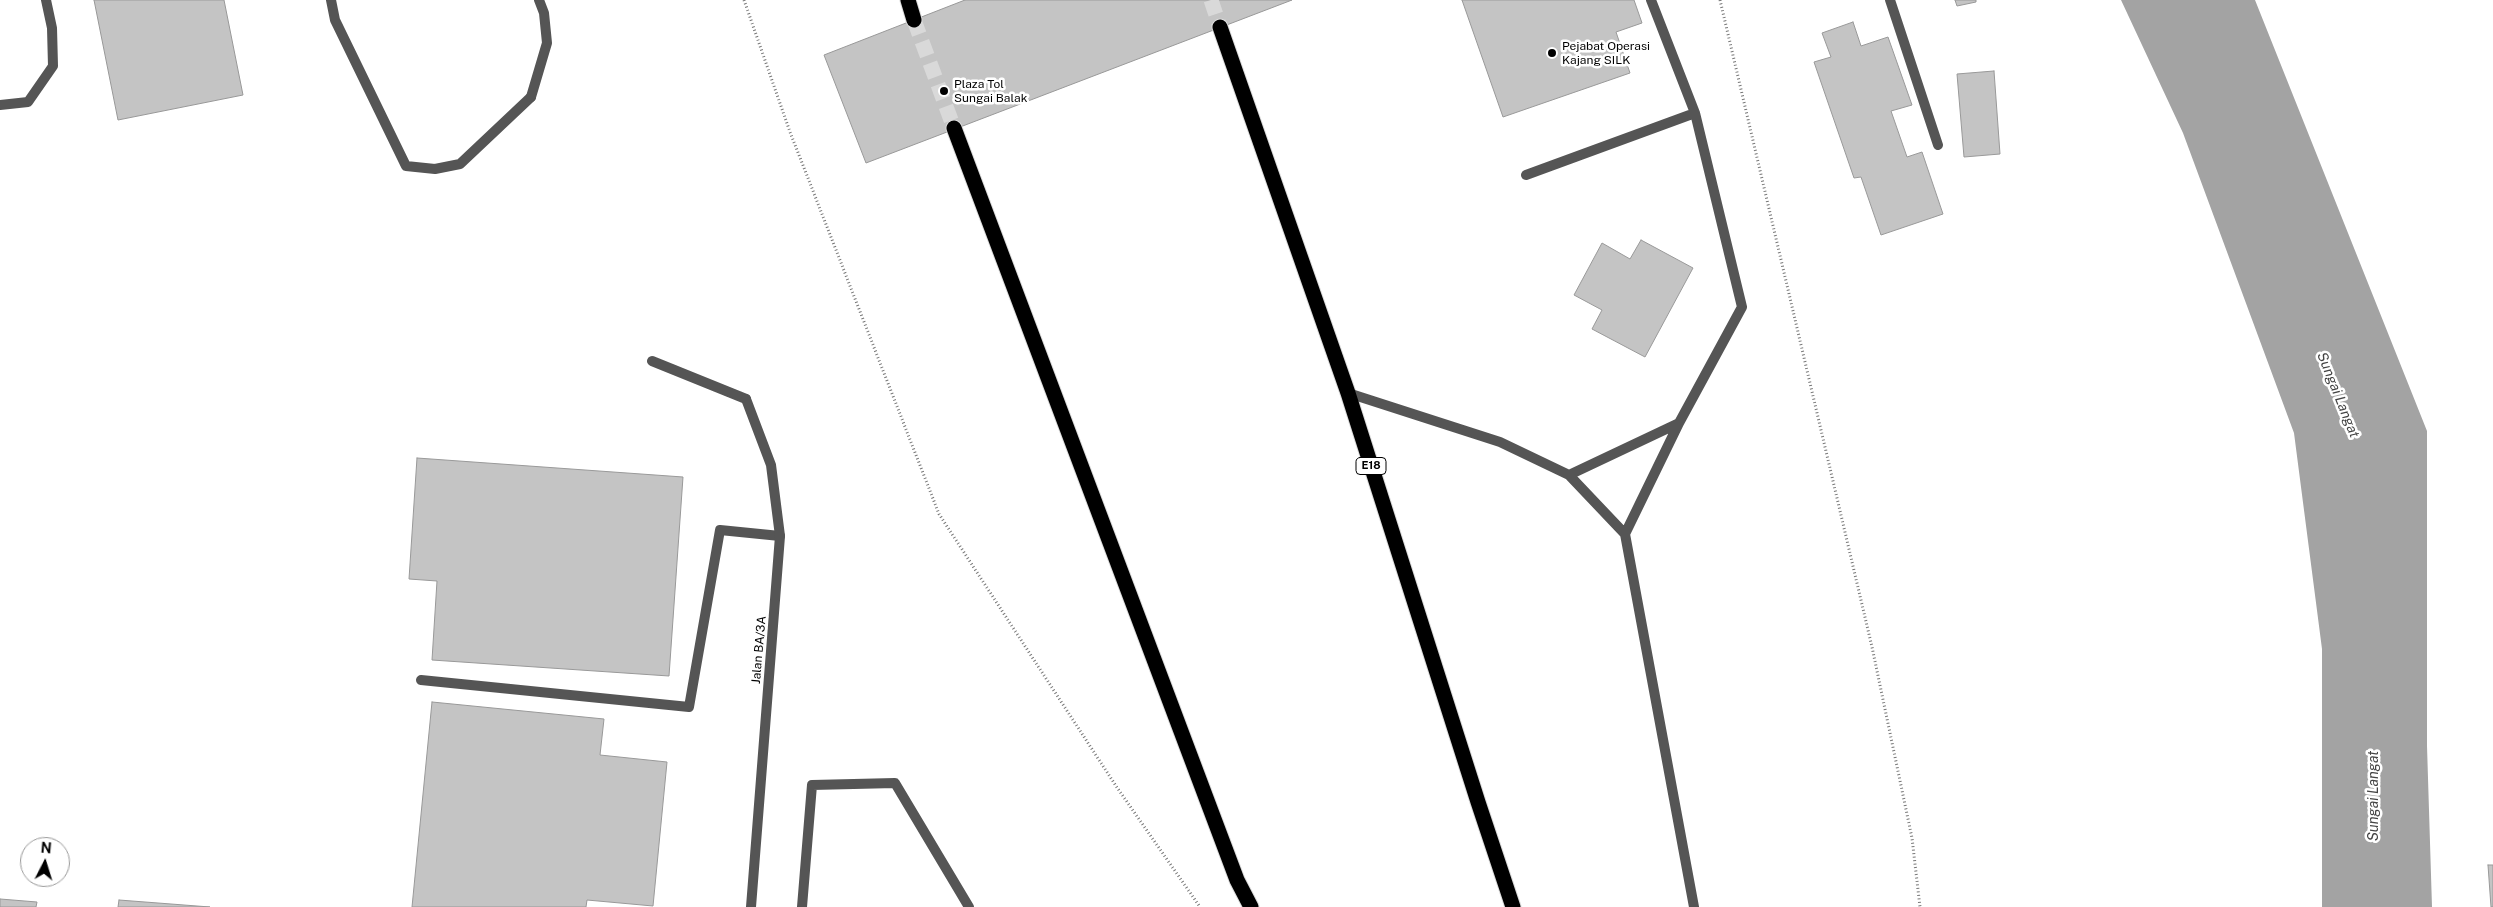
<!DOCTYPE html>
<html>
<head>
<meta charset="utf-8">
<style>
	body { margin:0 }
	#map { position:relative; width:2493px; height:907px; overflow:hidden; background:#fff; font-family:"Public Sans",sans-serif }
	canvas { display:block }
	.north { position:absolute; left:20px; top:837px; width:50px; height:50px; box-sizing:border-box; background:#fff; border:1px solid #999; border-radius:50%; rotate:5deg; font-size:14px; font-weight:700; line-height:20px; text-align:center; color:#000 }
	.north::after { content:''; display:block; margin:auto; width:18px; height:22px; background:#000; clip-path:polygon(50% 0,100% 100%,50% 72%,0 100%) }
</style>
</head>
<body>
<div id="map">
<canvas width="2493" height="907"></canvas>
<div class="north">N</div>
</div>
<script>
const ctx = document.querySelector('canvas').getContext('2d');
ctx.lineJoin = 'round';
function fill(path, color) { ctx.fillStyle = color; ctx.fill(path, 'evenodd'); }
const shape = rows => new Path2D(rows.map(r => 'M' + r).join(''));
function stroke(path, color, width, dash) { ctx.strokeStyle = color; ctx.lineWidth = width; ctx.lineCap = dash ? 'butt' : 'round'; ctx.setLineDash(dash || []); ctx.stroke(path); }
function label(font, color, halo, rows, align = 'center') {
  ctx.font = font + ' "Public Sans",sans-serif'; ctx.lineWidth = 5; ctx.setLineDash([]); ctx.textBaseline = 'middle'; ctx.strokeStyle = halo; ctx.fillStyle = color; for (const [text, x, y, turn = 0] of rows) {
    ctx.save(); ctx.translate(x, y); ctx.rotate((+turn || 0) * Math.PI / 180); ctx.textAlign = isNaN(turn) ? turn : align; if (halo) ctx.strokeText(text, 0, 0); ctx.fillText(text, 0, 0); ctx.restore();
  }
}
fill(shape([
	[2121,0,2255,0,2427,431,2427,746,2432,907,2322,907,2322,649,2294,433,2183,133]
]), '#a3a3a3');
const building = shape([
	[94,0,224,0,243,95,118,120,94,0],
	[965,0,1292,0,866,163,824,55,965,0],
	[1462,0,1634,0,1642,23,1616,32,1630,73,1503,117,1462,0],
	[1955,0,1976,0,1976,2,1957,6,1955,0],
	[1853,22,1861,46,1888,37,1912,105,1891,111,1907,157,1922,152,1943,214,1881,235,1861,177,1854,178,1814,62,1831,57,1822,33,1853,22],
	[1994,71,2000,154,1964,157,1957,74,1994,71],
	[1641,240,1693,268,1645,357,1592,329,1602,310,1574,295,1602,243,1630,259,1641,240],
	[417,458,683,477,669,676,432,660,437,581,409,579,417,458],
	[432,702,604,719,600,755,667,762,653,906,587,900,586,907,412,907,432,702],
	[2488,865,2493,865,2493,907,2491,907,2488,865],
	[0,899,37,902,36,907,0,907,0,899],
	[119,900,210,907,118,907,119,900]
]);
fill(building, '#c4c4c4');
stroke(building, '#999', 1);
stroke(shape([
	[1211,0,1220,27],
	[914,20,954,128]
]), '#d9d9d9', 15, [15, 8]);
const motorway = shape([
	[908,0,914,20],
	[1220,27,1348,393,1478,802,1513,907],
	[954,128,1237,880,1251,907]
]);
stroke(motorway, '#dbdbdb', 17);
stroke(shape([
	[744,0,790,132,939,514,1116,786,1200,907],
	[1720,0,1872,647,1912,838,1920,907]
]), '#777', 3, [1, 2.5]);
stroke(shape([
	[331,0,335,20,406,166,435,169,460,164,531,97],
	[0,105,28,102,53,66,52,28,46,0],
	[1526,175,1695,113],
	[652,361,746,399],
	[1348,393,1500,442,1569,475,1625,534,1694,907],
	[1569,475,1679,423],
	[1625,534,1679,423,1742,307,1695,113,1651,0],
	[421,680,689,707,720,530,780,536],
	[802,907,812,785,895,783,969,907]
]), '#555', 10);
stroke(shape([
	[1890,0,1938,145],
	[531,97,547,43,544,13,539,0],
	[746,399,771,465,780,536,751,907]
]), '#555', 10);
stroke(motorway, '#000', 15);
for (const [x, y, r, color] of [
	[1552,53,5,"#000"],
	[944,91,5,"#000"]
]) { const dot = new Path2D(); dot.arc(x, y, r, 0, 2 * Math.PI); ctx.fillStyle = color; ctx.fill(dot); stroke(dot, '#fff', 2); }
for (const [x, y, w] of [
	[1371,466,30]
]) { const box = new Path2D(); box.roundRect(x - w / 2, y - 8.5, w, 17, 4); ctx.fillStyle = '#fff'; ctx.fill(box); stroke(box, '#000', 1); }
label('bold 11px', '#000', null, [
	["E18",1371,466]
]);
label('12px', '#000', '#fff', [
	["Pejabat Operasi",1562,46],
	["Kajang SILK",1562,60],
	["Plaza Tol",954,84],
	["Sungai Balak",954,98]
], 'left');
label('12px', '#000', '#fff', [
	["Jalan BA/3A",759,650,-85]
]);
label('italic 14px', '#444', '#fff', [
	["Sungai Langat",2338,395,68],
	["Sungai Langat",2374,796,-90]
]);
</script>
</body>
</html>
